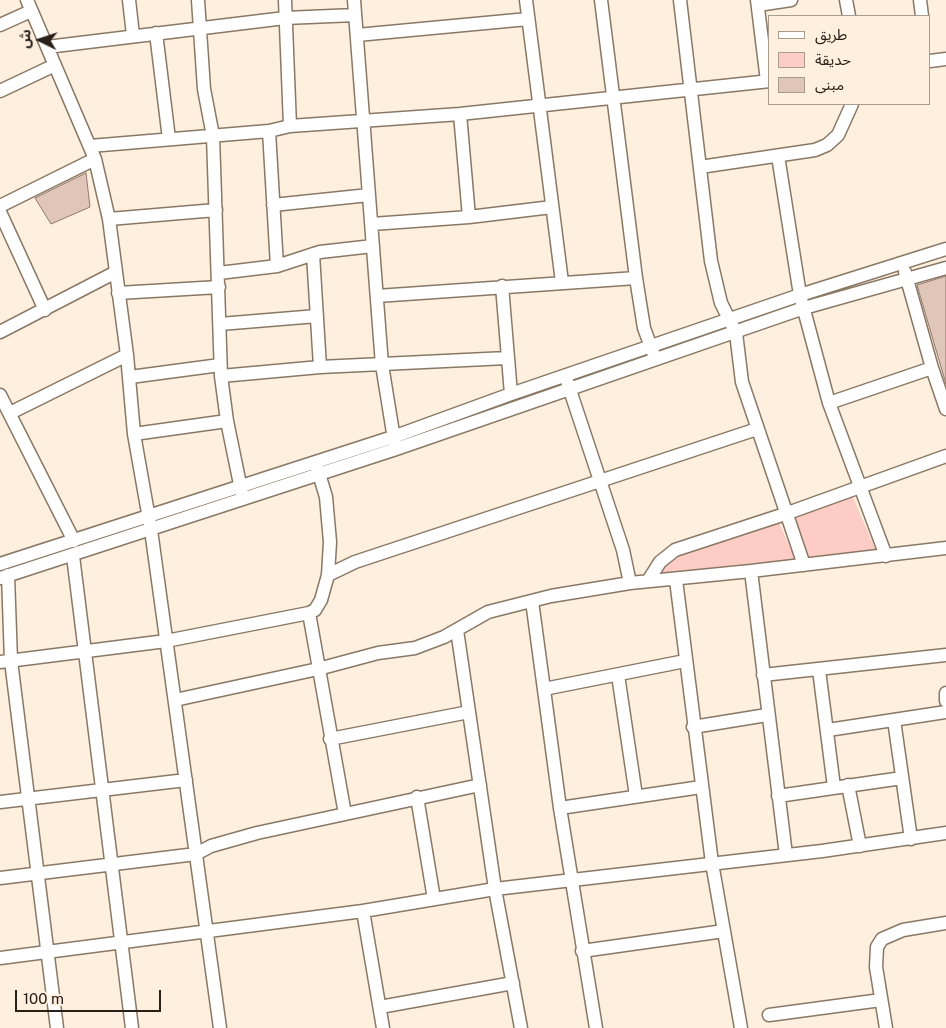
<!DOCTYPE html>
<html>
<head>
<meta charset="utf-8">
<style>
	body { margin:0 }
	#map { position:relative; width:946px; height:1028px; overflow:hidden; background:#feefde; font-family:"Public Sans","Noto Sans Arabic",sans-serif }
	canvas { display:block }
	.legend { position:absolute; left:768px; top:15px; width:162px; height:90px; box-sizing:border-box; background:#feefde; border:1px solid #a89c8f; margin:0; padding:6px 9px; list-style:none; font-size:15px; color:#272019 }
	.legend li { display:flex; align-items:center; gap:10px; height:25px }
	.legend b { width:25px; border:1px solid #a89c8f }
	.north { position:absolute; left:15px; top:15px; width:50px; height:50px; -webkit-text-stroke:4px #feefde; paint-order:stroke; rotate:274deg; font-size:14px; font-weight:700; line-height:20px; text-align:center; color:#272019 }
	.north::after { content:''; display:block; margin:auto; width:18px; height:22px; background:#272019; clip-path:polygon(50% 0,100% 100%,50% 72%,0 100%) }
	.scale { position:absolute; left:15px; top:990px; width:146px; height:22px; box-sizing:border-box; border:2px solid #272019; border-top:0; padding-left:6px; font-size:15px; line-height:18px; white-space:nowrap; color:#272019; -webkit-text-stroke:4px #feefde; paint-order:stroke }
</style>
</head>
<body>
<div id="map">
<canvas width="946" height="1028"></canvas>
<ul class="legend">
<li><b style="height:6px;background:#fff"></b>طريق</li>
<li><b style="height:14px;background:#fdccc5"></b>حديقة</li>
<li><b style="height:14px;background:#e0c6b8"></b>مبنى</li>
</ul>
<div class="north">ش</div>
<div class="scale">100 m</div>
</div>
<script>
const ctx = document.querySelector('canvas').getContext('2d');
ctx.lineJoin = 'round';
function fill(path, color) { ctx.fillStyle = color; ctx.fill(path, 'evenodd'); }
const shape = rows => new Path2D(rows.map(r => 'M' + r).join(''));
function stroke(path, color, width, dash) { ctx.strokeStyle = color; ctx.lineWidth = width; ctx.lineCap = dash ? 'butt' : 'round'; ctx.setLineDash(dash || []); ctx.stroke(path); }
fill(shape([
	[852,495,876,551,805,559,789,515],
	[778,521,796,560,668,574,659,571,666,560,682,552]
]), '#fdccc5');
const building = shape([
	[86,173,90,207,51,224,35,198,86,173],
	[946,276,946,384,917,285,946,276]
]);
fill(building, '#e0c6b8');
stroke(building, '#91796d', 1);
const minor = shape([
	[27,0,95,159,109,219,127,355,134,434,151,530,220,1028],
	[129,0,133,35],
	[198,0,204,89,213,136,221,376,227,421,242,494],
	[285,0,290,126],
	[354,0,382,365,395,445],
	[526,0,562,282],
	[601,0,636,278,644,328,654,355],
	[680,0,711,261,721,303,736,333,742,382,804,565],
	[757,0,767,81],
	[846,0,849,16],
	[920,0,922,16],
	[758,5,791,0],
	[0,25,31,11],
	[156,33,169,139],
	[357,35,528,19],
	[47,47,285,18,355,15],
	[930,61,946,59],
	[0,91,55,65],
	[460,114,469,217],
	[269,131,277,266],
	[90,146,269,131,290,126,460,114,770,81],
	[778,156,800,295,829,403,886,556],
	[700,167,815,150,827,145,838,135,852,104],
	[273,205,369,195],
	[0,206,95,159],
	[0,212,45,310],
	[109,219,216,210],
	[372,224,469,217,552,207],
	[313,254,320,367],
	[905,272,932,368,946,409],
	[219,273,277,266,320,252,373,246],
	[502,286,511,394],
	[118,293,219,287],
	[377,296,636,278],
	[220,324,317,316],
	[0,332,116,272],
	[221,376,320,367,507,358],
	[130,377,220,365],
	[567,381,623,550,630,583],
	[0,395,74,541],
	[829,403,932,368],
	[10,413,127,355],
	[134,434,227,421],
	[317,467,326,497,330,542,328,575],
	[73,556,132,1028],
	[0,564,393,437,511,394,800,295,946,249],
	[751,571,786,855],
	[8,575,11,661,57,1028],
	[0,578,396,449,804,308,946,268],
	[676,580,712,863,741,1028],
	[648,581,660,562,675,550,785,514,946,456],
	[532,601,560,808,596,1028],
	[309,613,345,814],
	[457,630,495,889,521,1028],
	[0,662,166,641,309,613,315,610,321,600,328,575,355,562,757,429],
	[819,670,834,787],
	[618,675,636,796],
	[763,675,946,655],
	[544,689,685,661],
	[946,693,946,701],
	[175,700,318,669,378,653,415,648,444,637,488,612,551,596,630,583,751,571,946,548],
	[894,720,911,839],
	[693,727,767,715],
	[828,730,946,712],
	[330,739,469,712],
	[848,785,860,846],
	[778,796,902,778],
	[417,797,434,899],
	[0,802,186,780],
	[560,808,701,787],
	[0,878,196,854,211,846,257,833,480,785],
	[363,911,383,1028],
	[582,951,724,931],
	[0,958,363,911,495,889,822,851,946,833],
	[380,1007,513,983],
	[769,1015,881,1000],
	[886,1028,876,967,877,947,882,939,903,930,946,923]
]);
stroke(minor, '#897865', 15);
stroke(minor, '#fff', 12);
</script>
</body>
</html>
